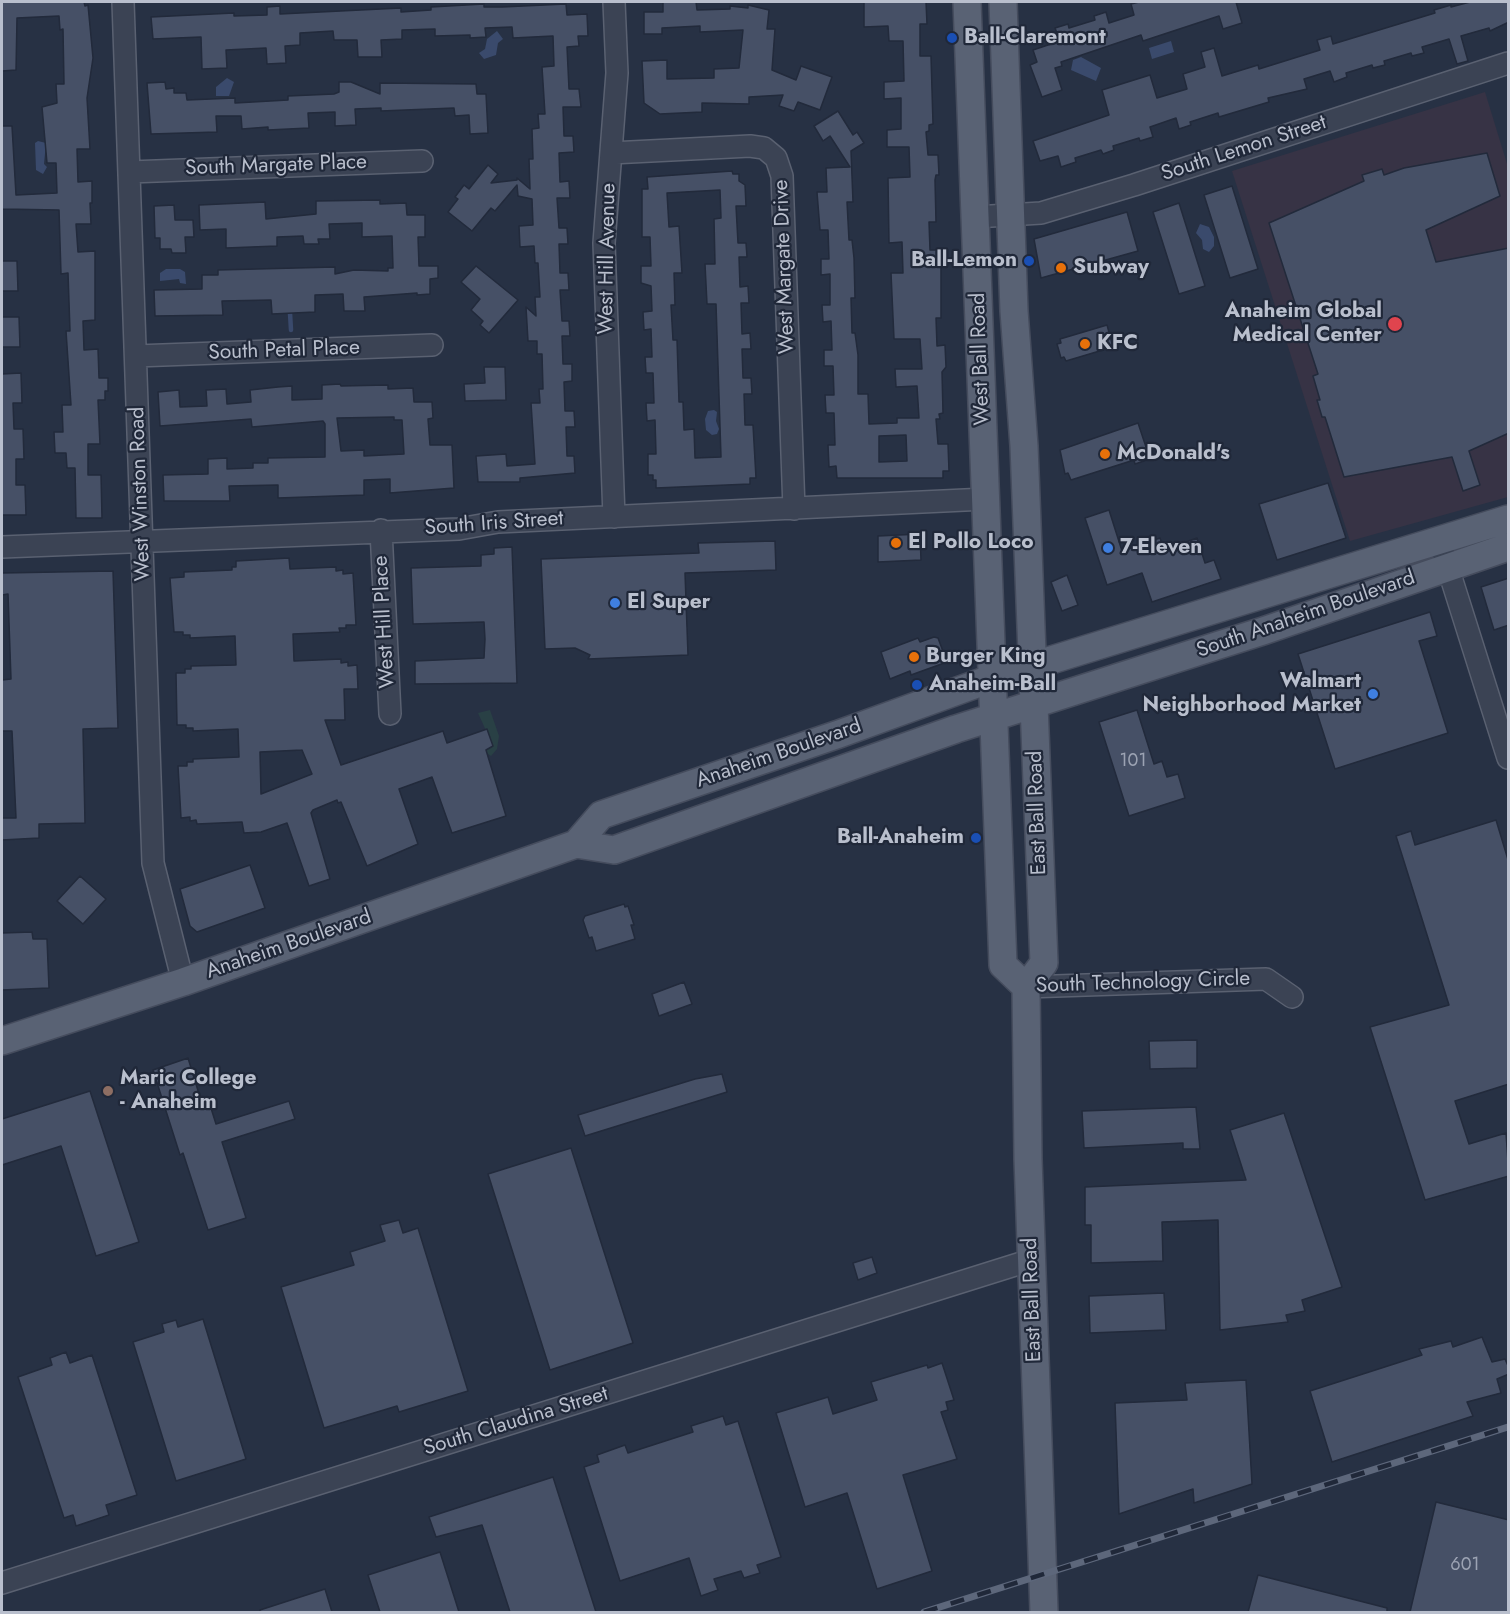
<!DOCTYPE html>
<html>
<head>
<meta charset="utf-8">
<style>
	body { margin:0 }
	#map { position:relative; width:1510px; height:1614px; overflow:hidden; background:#273144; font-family:Jost,sans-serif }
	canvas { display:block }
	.frame { position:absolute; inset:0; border:3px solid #b9bfcd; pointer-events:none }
</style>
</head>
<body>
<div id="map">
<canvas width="1510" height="1614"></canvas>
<div class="frame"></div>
</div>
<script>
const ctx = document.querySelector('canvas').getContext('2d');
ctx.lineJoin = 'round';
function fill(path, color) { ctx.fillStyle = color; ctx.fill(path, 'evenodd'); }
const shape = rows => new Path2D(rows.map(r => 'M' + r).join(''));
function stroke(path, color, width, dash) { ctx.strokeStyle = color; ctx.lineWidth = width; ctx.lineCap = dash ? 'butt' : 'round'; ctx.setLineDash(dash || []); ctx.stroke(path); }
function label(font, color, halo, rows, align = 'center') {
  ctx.font = font + ' Jost,sans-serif'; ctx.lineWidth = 4.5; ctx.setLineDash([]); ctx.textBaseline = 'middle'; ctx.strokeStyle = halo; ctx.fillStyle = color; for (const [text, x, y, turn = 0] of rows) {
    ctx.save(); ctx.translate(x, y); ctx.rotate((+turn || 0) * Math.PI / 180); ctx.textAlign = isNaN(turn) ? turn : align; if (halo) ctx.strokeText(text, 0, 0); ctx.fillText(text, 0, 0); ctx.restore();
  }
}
fill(shape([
	[1485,92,1508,167,1508,497,1350,541,1232,171]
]), '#373345');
fill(shape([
	[490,710,499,736,497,749,491,756,484,751,493,746,478,713]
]), '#294045');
fill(shape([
	[497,31,503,39,498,43,496,55,484,59,479,53,485,49,487,39],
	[1171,41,1174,52,1152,59,1149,48],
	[1081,57,1101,68,1096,81,1071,70,1073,60],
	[227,78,234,82,229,96,216,96,216,87],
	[38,141,46,143,44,164,47,167,43,174,36,170,35,143],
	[1200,224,1209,227,1214,237,1214,246,1209,252,1203,249,1202,240,1196,233],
	[166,269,180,269,185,272,186,284,180,283,179,279,160,281,160,273],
	[714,410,717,412,716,421,719,429,717,434,712,435,706,430,705,419,708,411]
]), '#3a4a6c');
stroke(shape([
	[290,313,291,330]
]), '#3a4a6c', 4.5);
const building = shape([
	[2,2,84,2,85,6,88,5,93,58,87,98,90,149,77,149,78,182,92,181,92,203,90,203,91,224,76,224,78,252,95,251,95,320,83,321,84,350,98,349,99,378,108,378,108,391,105,391,105,400,98,400,100,444,88,444,88,475,101,475,102,518,76,518,75,468,67,468,66,453,55,453,54,432,63,432,62,405,71,405,66,331,70,331,68,273,61,274,59,210,2,209,2,126,12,126,16,195,57,193,56,163,47,163,42,107,57,103,56,84,64,84,63,29,60,30,59,16,17,18,16,70,2,71,2,2],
	[663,2,696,2,697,10,730,9,730,6,748,8,748,5,769,10,767,29,775,29,772,70,796,80,801,66,832,77,820,110,798,102,794,111,779,106,783,95,749,97,749,104,702,103,702,112,660,114,644,103,642,61,667,60,667,79,714,78,714,69,739,68,743,30,700,32,700,26,662,28,662,34,644,34,644,12,663,12,663,2],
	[864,2,926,2,927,24,920,24,920,56,931,56,933,124,929,125,929,131,926,132,928,155,938,155,939,175,936,175,935,180,936,222,929,222,930,250,941,250,941,318,936,318,937,346,945,345,946,367,942,372,943,413,939,414,940,419,936,419,938,444,948,444,949,471,943,471,943,478,837,478,836,466,829,467,828,445,835,445,834,413,826,413,825,395,834,395,833,366,824,366,824,350,832,350,831,321,823,322,822,305,830,305,830,274,821,275,821,259,829,259,828,230,820,230,817,192,827,192,826,168,850,167,830,136,823,141,814,126,838,111,853,135,857,132,864,143,851,151,853,202,847,202,849,240,852,240,854,258,855,298,851,298,852,333,855,333,858,355,858,394,868,394,869,424,897,423,897,418,919,418,917,386,896,387,895,369,922,369,920,339,894,339,891,273,903,273,902,242,889,243,888,178,910,177,909,147,887,147,887,130,901,129,901,98,884,99,884,82,904,81,903,41,889,41,888,26,864,27,864,2],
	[906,435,907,461,879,462,879,436,906,435],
	[1139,2,1236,2,1242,23,1223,29,1219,16,1143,41,1141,35,1061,62,1062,66,1055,68,1062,90,1042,97,1030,65,1037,62,1033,50,1060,41,1055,28,1068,24,1069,28,1095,20,1094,16,1106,12,1109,23,1134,15,1131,4,1139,2],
	[1470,2,1509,2,1509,22,1490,31,1489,28,1461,36,1468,61,1457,64,1449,39,1422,47,1424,53,1412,56,1411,53,1384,61,1385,65,1373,68,1372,65,1346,73,1347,77,1334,82,1330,71,1304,79,1307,89,1268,98,1269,102,1219,117,1218,113,1190,122,1191,125,1179,129,1176,118,1150,127,1153,137,1140,141,1139,138,1113,146,1114,150,1103,154,1101,150,1075,158,1076,162,1061,167,1058,156,1040,161,1033,141,1109,115,1102,90,1150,75,1157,98,1187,89,1183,74,1205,67,1201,52,1214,48,1222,76,1258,65,1259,69,1320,50,1317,40,1331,36,1333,44,1435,13,1434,10,1451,5,1451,7,1470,2],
	[484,4,484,7,502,7,566,4,567,15,587,14,588,36,578,36,579,46,567,47,569,89,579,89,581,107,563,107,564,136,573,136,574,152,559,153,560,182,569,181,570,198,557,198,559,228,567,228,568,244,559,244,560,273,568,273,569,290,560,290,562,321,569,321,570,336,562,336,563,364,572,364,572,381,564,382,565,411,574,411,575,427,566,427,567,456,574,456,575,473,520,478,520,482,478,482,476,456,506,454,507,466,535,464,531,403,540,403,539,389,543,389,542,354,537,354,537,341,528,341,526,307,536,316,535,297,540,297,538,263,535,263,534,246,520,247,519,226,533,225,532,199,518,196,517,185,495,211,491,208,472,231,448,212,458,199,455,197,464,185,469,189,488,165,498,174,491,183,517,180,517,178,530,189,529,159,533,159,532,129,539,128,538,114,545,114,542,67,554,66,553,36,513,38,512,27,485,28,486,37,470,38,470,35,435,36,435,29,402,30,402,39,381,40,382,57,358,57,357,40,334,40,333,31,300,33,300,45,285,46,286,63,267,64,266,48,226,50,227,68,202,69,201,37,153,39,151,17,234,13,234,16,267,15,267,7,280,6,280,14,401,8,401,12,431,10,431,7,484,4],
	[165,82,166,89,174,88,174,93,186,93,187,100,235,98,235,103,288,100,288,96,334,94,339,92,339,82,351,82,380,94,380,83,476,84,477,94,486,94,488,133,470,134,469,115,455,116,454,108,381,111,381,108,355,109,356,125,335,126,335,112,308,113,309,128,268,130,268,127,242,129,241,116,216,116,217,132,151,134,147,83,165,82],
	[1487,153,1500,196,1426,230,1436,262,1509,248,1509,433,1469,451,1480,485,1463,491,1452,457,1344,477,1325,417,1322,417,1317,400,1320,400,1313,376,1318,374,1269,223,1364,181,1362,175,1382,169,1384,175,1404,168,1487,153],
	[732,171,733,174,739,174,739,181,745,185,746,206,736,206,738,243,746,243,747,257,739,257,740,287,748,286,749,303,741,303,742,334,750,333,751,349,742,349,743,378,751,378,752,394,744,394,745,425,753,425,756,478,750,478,750,484,656,488,656,480,653,480,653,475,648,475,648,454,656,454,655,420,647,421,646,403,654,403,653,373,646,373,645,357,652,357,651,329,644,330,643,312,652,311,651,286,641,283,641,266,651,266,650,237,642,237,642,189,648,189,647,177,732,171],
	[720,190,721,218,714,219,715,264,705,264,707,304,716,304,721,457,695,458,694,429,684,430,683,402,679,402,677,340,673,340,671,305,675,305,674,273,682,273,679,226,669,227,667,193,720,190],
	[1232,186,1258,269,1230,278,1204,195,1232,186],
	[380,200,380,204,406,203,407,215,425,215,425,237,418,237,419,266,438,266,438,278,430,279,430,294,417,295,417,293,364,297,365,311,344,311,343,294,315,295,315,312,272,314,271,300,222,301,223,315,155,316,154,290,202,289,202,275,218,275,218,270,335,267,335,274,354,270,388,271,388,268,393,268,392,236,362,237,362,223,329,224,330,239,318,239,319,244,304,244,303,236,277,237,277,246,226,248,226,229,200,230,199,205,265,202,266,219,316,214,316,201,380,200],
	[1179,203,1205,286,1179,294,1153,212,1179,203],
	[174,205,175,220,193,220,194,237,185,237,186,253,172,253,171,249,160,249,160,238,155,238,154,206,174,205],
	[1127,212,1138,251,1041,278,1034,239,1127,212],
	[2,261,17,261,18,291,2,291,2,261],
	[476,266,518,300,489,333,480,325,483,321,471,310,480,299,461,282,476,266],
	[2,317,19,317,20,347,2,347,2,317],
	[1107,325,1113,347,1066,361,1064,357,1061,358,1057,344,1061,343,1060,339,1107,325],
	[484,367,505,367,506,400,465,401,464,384,485,383,484,367],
	[21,373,22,403,13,403,14,429,23,429,24,459,16,459,16,485,25,485,26,515,2,515,2,374,21,373],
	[340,384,341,386,388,385,388,389,413,388,414,402,432,402,433,418,428,419,430,445,452,445,454,488,390,493,390,479,364,480,364,495,278,498,278,485,229,486,230,501,164,501,163,475,208,474,208,459,227,458,227,469,253,468,253,463,268,463,268,458,325,457,325,424,323,421,252,427,251,419,160,426,158,392,179,390,180,407,207,406,206,390,226,389,227,404,251,402,250,390,278,387,292,386,292,400,322,399,322,385,340,384],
	[394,417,394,420,402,420,404,454,364,456,364,450,341,451,337,418,394,417],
	[1138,423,1150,459,1135,464,1134,460,1071,480,1068,473,1065,474,1060,450,1138,423],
	[1328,483,1346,538,1277,560,1259,504,1328,483],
	[1109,510,1122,551,1160,538,1164,550,1197,538,1205,563,1214,560,1221,579,1152,602,1142,573,1107,585,1085,518,1109,510],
	[920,534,921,560,878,562,878,536,920,534],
	[775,541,776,570,685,573,688,655,588,659,590,655,575,648,545,649,541,559,699,553,698,543,775,541],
	[512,547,517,683,415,684,415,661,484,658,485,639,484,622,413,624,411,568,481,566,481,555,494,554,494,548,512,547],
	[289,558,290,569,336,567,336,571,343,570,343,574,353,573,356,625,346,625,346,628,339,628,340,632,293,634,294,661,341,659,341,663,348,662,348,666,357,665,358,689,344,689,345,720,325,720,341,765,443,731,447,743,487,729,493,746,486,750,506,816,452,833,432,777,399,789,418,844,367,866,341,802,338,803,337,800,313,810,311,813,330,879,309,886,287,823,261,832,244,833,242,822,197,824,196,820,190,821,190,817,181,818,178,766,187,766,187,762,193,762,193,759,239,757,238,729,193,731,193,728,186,728,186,725,177,725,176,673,185,673,185,669,191,669,191,666,236,665,235,636,190,638,190,635,183,635,183,632,174,632,170,578,184,577,184,572,232,570,232,567,236,567,236,561,289,558],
	[302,750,312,774,261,794,260,752,302,750],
	[113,571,118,728,83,729,85,823,39,824,39,838,2,840,2,818,16,818,12,731,2,731,2,680,11,679,8,594,2,595,2,573,113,571],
	[1067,575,1078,605,1062,611,1051,582,1067,575],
	[1509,578,1509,625,1494,630,1481,587,1509,578],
	[1430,612,1437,636,1419,641,1448,733,1335,769,1298,654,1430,612],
	[934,637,938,638,947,662,911,675,910,671,890,679,881,652,918,638,920,642,934,637],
	[1137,710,1154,764,1162,761,1167,777,1178,774,1185,798,1129,816,1099,722,1137,710],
	[1496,820,1509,863,1509,1084,1455,1101,1469,1144,1506,1133,1509,1176,1425,1200,1370,1027,1449,1005,1396,836,1411,831,1415,845,1496,820],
	[250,865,265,908,197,932,190,926,180,889,250,865],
	[80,876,106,899,83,924,57,901,80,876],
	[624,904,625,907,628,906,634,925,631,925,635,939,596,951,592,937,589,938,583,920,585,916,624,904],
	[32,932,33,939,47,939,49,988,2,990,2,933,32,932],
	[684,982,692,1004,659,1016,652,994,684,982],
	[1197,1040,1197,1068,1150,1069,1149,1041,1197,1040],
	[188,1058,203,1107,210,1105,216,1124,289,1101,295,1119,222,1142,246,1218,208,1230,183,1153,180,1155,153,1070,188,1058],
	[722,1074,727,1092,585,1136,578,1115,695,1079,722,1074],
	[90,1091,139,1242,96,1256,61,1146,2,1165,2,1119,90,1091],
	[1196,1107,1200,1149,1183,1149,1183,1143,1084,1148,1082,1111,1196,1107],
	[1284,1113,1342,1287,1302,1300,1305,1311,1286,1315,1288,1322,1220,1330,1218,1220,1162,1222,1163,1261,1091,1263,1091,1225,1085,1225,1085,1187,1246,1180,1230,1130,1284,1113],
	[571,1148,633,1343,550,1370,488,1174,571,1148],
	[399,1220,403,1233,418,1228,468,1391,399,1412,397,1406,324,1428,281,1287,354,1265,350,1252,385,1241,380,1225,399,1220],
	[872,1257,877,1273,858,1280,853,1263,872,1257],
	[1164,1293,1166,1330,1090,1333,1089,1296,1164,1293],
	[203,1319,246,1459,176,1481,133,1342,164,1332,162,1324,176,1320,178,1327,203,1319],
	[1482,1337,1492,1362,1505,1359,1509,1368,1509,1374,1497,1379,1501,1393,1467,1402,1473,1416,1332,1462,1310,1391,1422,1355,1419,1349,1451,1341,1453,1347,1482,1337],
	[66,1352,70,1363,92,1355,137,1495,106,1505,109,1515,76,1526,73,1515,64,1518,18,1377,52,1365,50,1358,66,1352],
	[942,1363,954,1400,946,1402,948,1410,941,1412,957,1459,903,1475,932,1571,877,1589,847,1493,805,1507,776,1413,828,1397,833,1414,877,1400,871,1382,927,1365,928,1368,942,1363],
	[1246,1380,1252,1484,1194,1503,1193,1489,1119,1514,1115,1403,1187,1400,1185,1383,1246,1380],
	[723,1416,726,1425,738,1421,781,1557,757,1565,760,1573,744,1578,741,1571,714,1579,718,1590,701,1596,689,1558,620,1581,584,1467,599,1462,597,1455,625,1445,628,1453,693,1432,691,1426,723,1416],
	[553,1477,596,1612,510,1612,482,1525,436,1537,429,1517,553,1477],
	[1436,1502,1509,1520,1509,1612,1410,1612,1436,1502],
	[440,1552,459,1612,380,1612,368,1575,440,1552],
	[1258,1575,1387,1608,1387,1612,1248,1612,1258,1575],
	[325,1589,332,1612,260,1612,260,1610,325,1589]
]);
fill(building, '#465066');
stroke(building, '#222a3b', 1.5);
const minor = shape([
	[123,2,153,863,183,982],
	[611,153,750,146,764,148,776,158,782,176,794,509],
	[130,172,422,161],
	[975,217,1041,213,1134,185,1508,63],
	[136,356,432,345],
	[614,517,604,243,617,73,614,2],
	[381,530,390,714],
	[2,547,459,529,498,522,986,499],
	[1443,552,1508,758],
	[1026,987,1266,979,1292,997],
	[2,1583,1031,1260]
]);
const major = shape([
	[967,2,1003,965,1026,987],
	[1003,2,1014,311,1024,446,1044,963,1026,987,1028,1159,1044,1612],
	[576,844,601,815,839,734,993,678,1508,519],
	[2,1041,183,982,576,844,614,850,956,729,1263,631,1508,547]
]);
stroke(minor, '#5a6171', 24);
stroke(major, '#454c5d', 30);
stroke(minor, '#3b4354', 21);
stroke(major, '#596274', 27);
const rail = shape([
	[924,1612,1508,1427]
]);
stroke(rail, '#5d677b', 7);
stroke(rail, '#202839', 4.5, [14]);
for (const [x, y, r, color] of [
	[952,38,6,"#1a4fb4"],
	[1029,261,6,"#1a4fb4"],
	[1061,268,6,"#e8710a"],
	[1395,324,8,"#e0444e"],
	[1085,344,6,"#e8710a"],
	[1105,454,6,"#e8710a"],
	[896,543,6,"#e8710a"],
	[1108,548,6,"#3f7fe0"],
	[615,603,6,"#3f7fe0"],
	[914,657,6,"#e8710a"],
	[917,685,6,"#1a4fb4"],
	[1373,694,6,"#3f7fe0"],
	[976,838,6,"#1a4fb4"],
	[108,1091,6,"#8d6e63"]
]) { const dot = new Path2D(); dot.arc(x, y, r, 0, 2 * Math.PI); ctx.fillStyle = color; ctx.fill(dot); stroke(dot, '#202839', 2); }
label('18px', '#9ca3b3', null, [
	["101",1133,762],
	["601",1465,1566]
]);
label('bold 21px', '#b9bfcd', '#202839', [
	["Ball-Claremont",964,38],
	["Ball-Lemon",1017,261,"right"],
	["Subway",1073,268],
	["Anaheim Global",1382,312,"right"],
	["Medical Center",1382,336,"right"],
	["KFC",1097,344],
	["McDonald's",1117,454],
	["El Pollo Loco",908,543],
	["7-Eleven",1120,548],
	["El Super",627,603],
	["Burger King",926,657],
	["Walmart",1361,682,"right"],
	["Neighborhood Market",1361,706,"right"],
	["Anaheim-Ball",929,685],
	["Ball-Anaheim",964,838,"right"],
	["Maric College",120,1079],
	["- Anaheim",120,1103]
], 'left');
label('21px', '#b9bfcd', '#202839', [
	["South Lemon Street",1244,149,-18],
	["South Margate Place",276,166,-2],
	["West Hill Avenue",608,259,-89],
	["West Margate Drive",785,267,-92],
	["South Petal Place",284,351,-2],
	["West Ball Road",981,359,-92],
	["West Winston Road",141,494,-92],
	["South Iris Street",494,524,-4],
	["South Anaheim Boulevard",1306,615,-19],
	["West Hill Place",385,622,-93],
	["Anaheim Boulevard",779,754,-19],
	["East Ball Road",1038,813,-92],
	["Anaheim Boulevard",289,945,-19],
	["South Technology Circle",1143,983,-2],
	["East Ball Road",1033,1300,-92],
	["South Claudina Street",516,1422,-17]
]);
</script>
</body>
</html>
